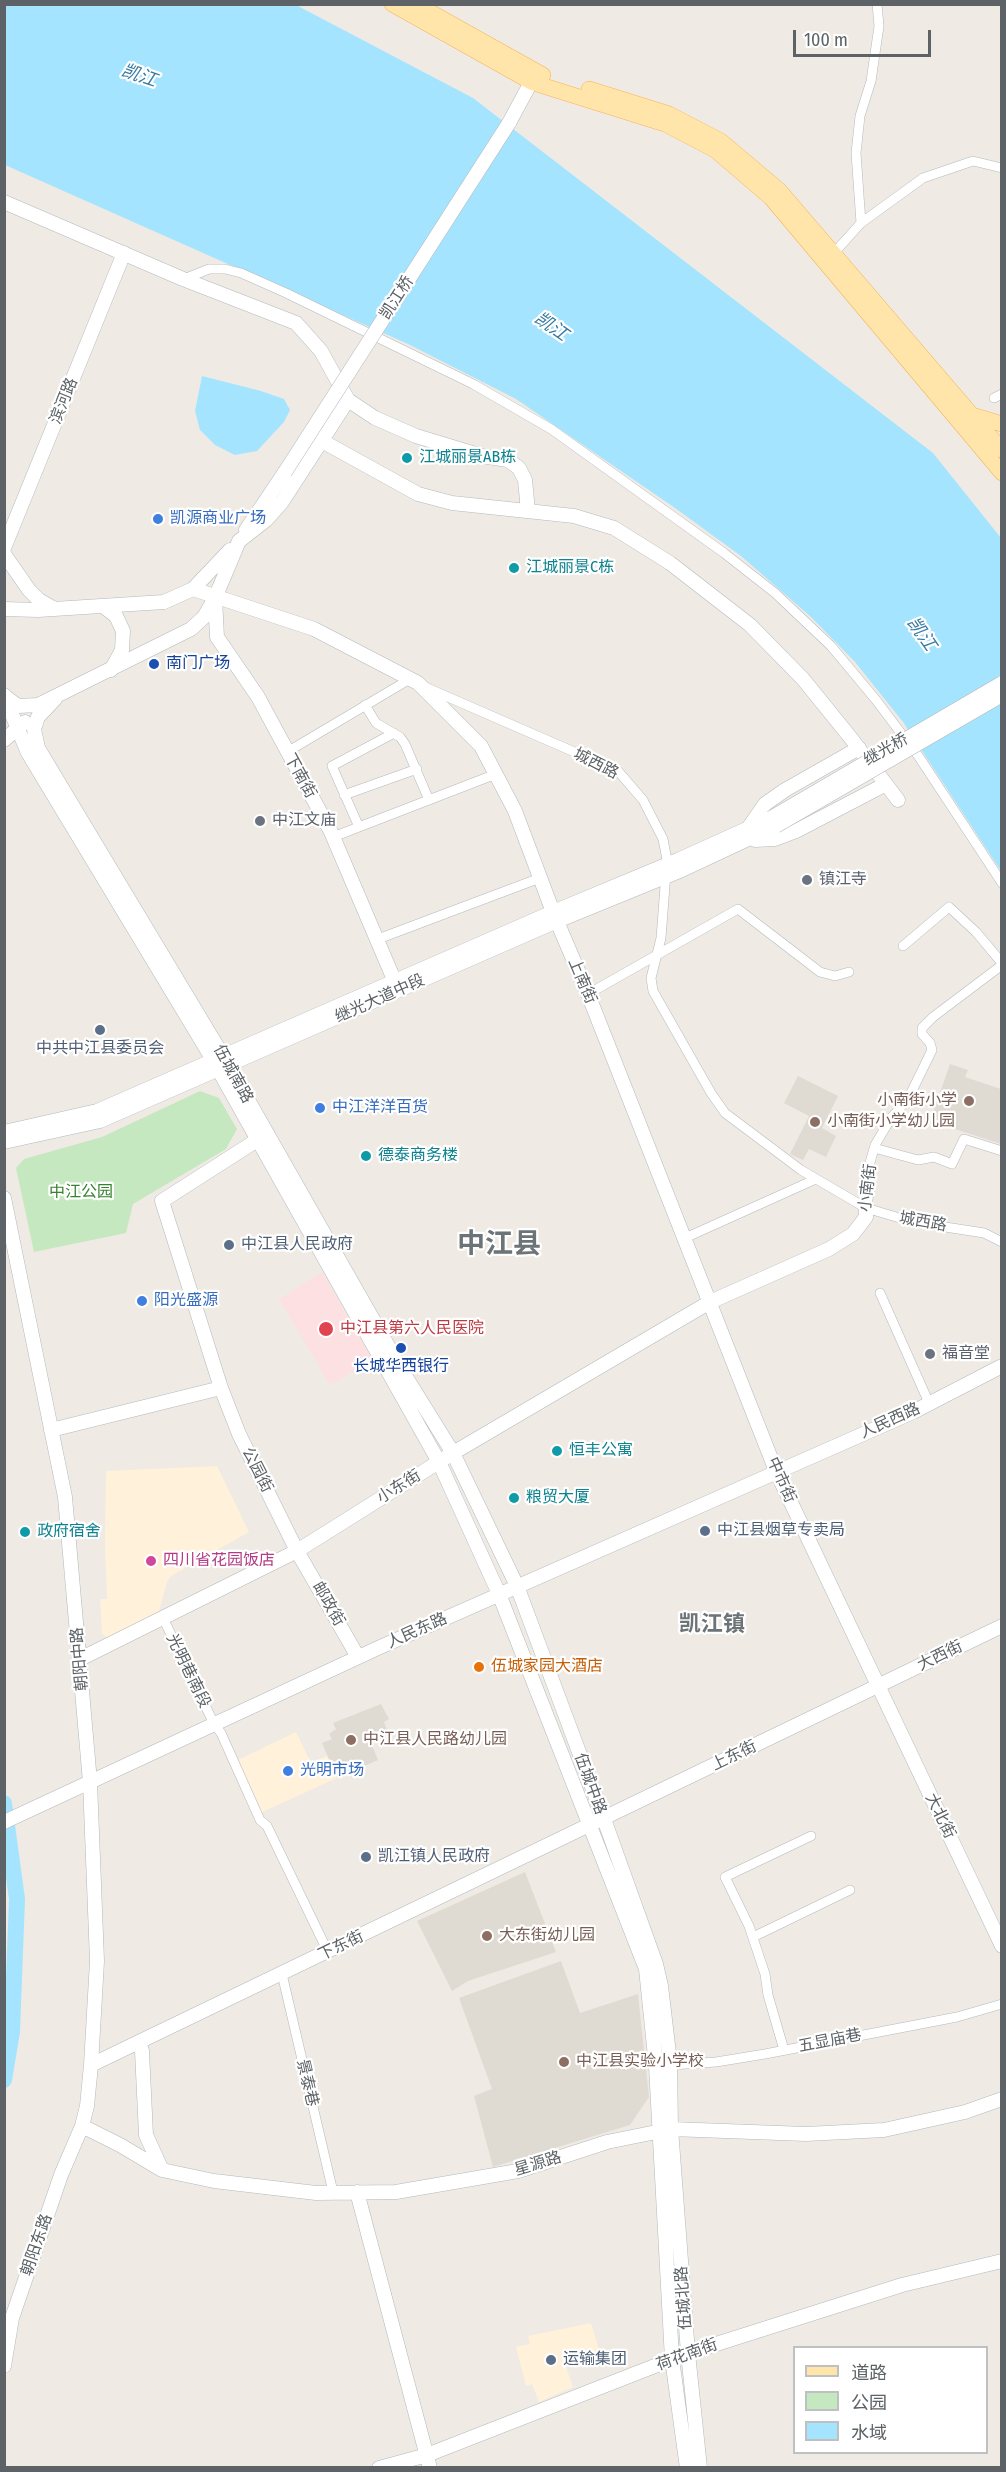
<!DOCTYPE html>
<html>
<head>
<meta charset="utf-8">
<style>
	body { margin:0 }
	#map { position:relative; width:1006px; height:2472px; overflow:hidden; background:#efebe4; font-family:"Fira Sans Condensed","Noto Sans SC",sans-serif }
	canvas { display:block }
	.frame { position:absolute; inset:0; border:6px solid #5c6265; pointer-events:none }
	.legend { position:absolute; left:793px; top:2346px; width:195px; height:108px; box-sizing:border-box; background:#fff; border:2px solid #bec0c1; margin:0; padding:8px 10px; list-style:none; font-size:18px; color:#5c6265 }
	.legend li { display:flex; align-items:center; gap:12px; height:30px }
	.legend b { width:30px; border:2px solid #bec0c1 }
	.scale { position:absolute; left:793px; top:30px; width:138px; height:27px; box-sizing:border-box; border:3px solid #5c6265; border-top:0; padding-left:8px; font-size:18px; line-height:21px; white-space:nowrap; color:#5c6265; -webkit-text-stroke:4px #fff; paint-order:stroke }
</style>
</head>
<body>
<div id="map">
<canvas width="1006" height="2472"></canvas>
<div class="frame"></div>
<ul class="legend">
<li><b style="height:8px;background:#ffe5aa"></b>道路</li>
<li><b style="height:16px;background:#c6e8c0"></b>公园</li>
<li><b style="height:16px;background:#a5e4ff"></b>水域</li>
</ul>
<div class="scale">100 m</div>
</div>
<script>
const ctx = document.querySelector('canvas').getContext('2d');
ctx.lineJoin = 'round';
function fill(path, color) { ctx.fillStyle = color; ctx.fill(path, 'evenodd'); }
const shape = rows => new Path2D(rows.map(r => 'M' + r).join(''));
function stroke(path, color, width, dash) { ctx.strokeStyle = color; ctx.lineWidth = width; ctx.lineCap = dash ? 'butt' : 'round'; ctx.setLineDash(dash || []); ctx.stroke(path); }
function label(font, color, halo, rows, align = 'center') {
  ctx.font = font + ' "Fira Sans Condensed","Noto Sans SC",sans-serif'; ctx.lineWidth = 4.5; ctx.setLineDash([]); ctx.textBaseline = 'middle'; ctx.strokeStyle = halo; ctx.fillStyle = color; for (const [text, x, y, turn = 0] of rows) {
    ctx.save(); ctx.translate(x, y); ctx.rotate((+turn || 0) * Math.PI / 180); ctx.textAlign = isNaN(turn) ? turn : align; if (halo) ctx.strokeText(text, 0, 0); ctx.fillText(text, 0, 0); ctx.restore();
  }
}
fill(shape([
	[217,1466,249,1532,171,1576,167,1582,159,1611,109,1638,102,1634,100,1599,107,1599,105,1546,106,1471],
	[296,1732,311,1763,327,1756,337,1778,260,1813,238,1760],
	[591,2323,600,2353,566,2367,573,2387,539,2402,532,2384,526,2386,516,2347,530,2344,528,2336]
]), '#fff1da');
fill(shape([
	[950,1064,968,1070,965,1077,1001,1089,1001,1144,930,1121],
	[798,1076,838,1096,822,1128,836,1136,826,1157,809,1149,803,1160,790,1154,809,1116,784,1103],
	[381,1704,389,1719,384,1722,388,1732,373,1739,372,1745,378,1760,337,1778,322,1743,332,1739,329,1734,336,1729,333,1723],
	[525,1872,556,1952,468,1981,452,1991,417,1921],
	[561,1961,580,2013,638,1994,649,2097,630,2125,493,2167,474,2096,492,2089,459,1998]
]), '#dfdbd2');
fill(shape([
	[322,1272,373,1360,330,1385,279,1299]
]), '#fce0e2');
fill(shape([
	[200,1091,219,1098,237,1129,226,1149,133,1204,126,1233,34,1252,16,1168,24,1159,102,1137]
]), '#c6e8c0');
fill(shape([
	[5,5,296,5,473,98,933,453,1001,538,1001,871,903,722,855,662,811,617,741,556,675,508,516,399,408,344,5,165],
	[202,376,261,391,284,399,290,410,284,422,257,451,235,455,215,445,200,430,195,411]
]), '#a5e4ff');
stroke(shape([
	[4,1803,17,1899,12,2032,4,2080]
]), '#a5e4ff', 16);
const street = shape([
	[861,223,856,153,860,116,871,81,879,26,877,4],
	[834,253,861,223,923,178,973,161,1002,168],
	[184,279,209,269,225,269,241,273,286,293,473,384,551,429,724,553,775,593,831,646,876,700,919,757,1002,883],
	[994,398,1002,394],
	[425,687,618,771,643,800,663,839,667,860,661,938,651,978,653,991,711,1093,725,1113,801,1170,866,1208,913,1222,984,1233,1002,1242],
	[365,705,376,723,400,737,405,744,429,800],
	[287,752,410,679],
	[344,795,417,769],
	[359,827,332,766,394,733],
	[333,837,496,774],
	[378,939,540,878],
	[903,946,949,907,976,932,1002,963],
	[588,994,738,909,820,972,835,976,849,972],
	[874,1148,918,1160,934,1157,952,1164,964,1139,1002,1151],
	[866,1208,870,1190,869,1166,875,1145,891,1118,908,1099,932,1050,930,1043,922,1034,922,1028,933,1017,1002,965],
	[685,1238,816,1179],
	[880,1293,929,1403],
	[163,1618,214,1724,221,1733,260,1820,267,1826,328,1952],
	[753,1937,850,1890],
	[282,1974,333,2192],
	[784,2050,768,1995,765,1974,749,1926,725,1877,811,1836],
	[656,2066,716,2062,765,2054,957,2017,1002,2004]
]);
const secondary = shape([
	[509,123,536,73],
	[4,202,183,279,296,323,321,351,348,400,375,418,416,436,482,456,508,460,519,468,525,480,528,511],
	[322,441,418,494,452,503,574,516,614,528,670,563,750,625,803,679,850,737,898,800],
	[246,530,285,472],
	[4,548,124,253],
	[4,554,29,590,39,600,53,608],
	[193,589,314,629,418,683,481,746,515,811,553,912,588,994,776,1471,1002,1946],
	[215,598,217,637,258,697,331,832,398,989],
	[103,606,116,616,123,631,122,650,111,670],
	[4,609,38,610,164,602,193,589,230,550],
	[4,695,28,753,213,1060,439,1462,499,1594,646,1969,656,2066,672,2359,687,2468],
	[6,697,18,706,38,705,191,629,204,617,215,598,239,541,266,520,282,502,348,400],
	[55,699,38,717,34,729,38,748,223,1056,404,1374,453,1453,517,1586,604,1819,656,1964,661,1986,670,2062,671,2129,688,2353,700,2468],
	[4,740,25,722],
	[749,827,765,804,785,790,859,748],
	[755,840,775,839,796,831,886,784],
	[4,1132,97,1111,553,912,678,860,771,818],
	[265,1135,162,1201,221,1388,239,1434,297,1551,358,1657],
	[4,1142,100,1121,557,921,682,870,776,826],
	[4,1198,65,1497,90,1782,97,1961,91,2065,87,2106,82,2126,61,2175,12,2318,4,2366],
	[51,1430,221,1388],
	[80,1659,297,1551,453,1453,710,1302,829,1249,853,1234,866,1217,866,1208],
	[4,1822,378,1648,913,1412,1002,1366],
	[139,2043,142,2051,146,2135,161,2168],
	[91,2065,1002,1626],
	[82,2126,120,2145,162,2170,214,2181,316,2193,396,2192,518,2171,607,2142,671,2129,806,2134,884,2130,965,2112,1002,2099],
	[357,2192,430,2468],
	[379,2468,427,2455,688,2353,902,2285,1002,2261]
]);
const primary = shape([
	[392,4,531,82,665,124,715,150,771,198,1002,473],
	[416,4,543,75],
	[589,89,669,114,721,141,779,190,1002,450],
	[972,415,1002,424]
]);
stroke(street, '#b5b8bc', 10);
stroke(secondary, '#b3b8bc', 15);
stroke(primary, '#f6b357', 16);
stroke(street, '#fff', 9);
stroke(secondary, '#fff', 14);
stroke(primary, '#ffe5aa', 15);
const secondaryBridge = shape([
	[285,472,509,123],
	[771,818,1002,683],
	[776,826,1002,695]
]);
stroke(secondaryBridge, '#b3b8bc', 15, []);
stroke(secondaryBridge, '#fff', 14);
for (const [x, y, r, color] of [
	[407,458,6,"#0f9aa8"],
	[158,519,6,"#3f7fe0"],
	[514,568,6,"#0f9aa8"],
	[154,664,6,"#1a4fb4"],
	[260,821,6,"#6b7280"],
	[807,880,6,"#6b7280"],
	[100,1030,6,"#5c6f8a"],
	[969,1101,6,"#8d6e63"],
	[320,1108,6,"#3f7fe0"],
	[815,1122,6,"#8d6e63"],
	[366,1156,6,"#0f9aa8"],
	[229,1245,6,"#5c6f8a"],
	[142,1301,6,"#3f7fe0"],
	[326,1329,8,"#e0444e"],
	[401,1348,6,"#1a4fb4"],
	[930,1354,6,"#6b7280"],
	[557,1451,6,"#0f9aa8"],
	[514,1498,6,"#0f9aa8"],
	[705,1531,6,"#5c6f8a"],
	[25,1532,6,"#0f9aa8"],
	[151,1561,6,"#d1479c"],
	[479,1667,6,"#e8710a"],
	[351,1740,6,"#8d6e63"],
	[288,1771,6,"#3f7fe0"],
	[366,1857,6,"#5c6f8a"],
	[487,1936,6,"#8d6e63"],
	[564,2062,6,"#8d6e63"],
	[551,2360,6,"#5c6f8a"]
]) { const dot = new Path2D(); dot.arc(x, y, r, 0, 2 * Math.PI); ctx.fillStyle = color; ctx.fill(dot); stroke(dot, '#fff', 2); }
label('16px', '#5c6265', '#fff', [
	["凯江桥",397,298,-57],
	["滨河路",64,401,-68],
	["继光桥",886,750,-30],
	["城西路",596,764,27],
	["下南街",300,776,61],
	["上南街",582,981,67],
	["继光大道中段",380,999,-24],
	["伍城南路",233,1074,61],
	["小南街",868,1188,-83],
	["城西路",923,1222,10],
	["人民西路",890,1421,-24],
	["公园街",257,1470,63],
	["中市街",781,1480,66],
	["小东街",399,1487,-32],
	["邮政街",328,1604,60],
	["人民东路",417,1631,-24],
	["大西街",940,1656,-26],
	["朝阳中路",80,1659,-95],
	["光明巷南段",188,1671,64],
	["上东街",734,1756,-26],
	["伍城中路",590,1784,70],
	["大北街",940,1816,64],
	["下东街",341,1946,-26],
	["五显庙巷",830,2041,-11],
	["景泰巷",307,2083,77],
	["星源路",538,2164,-17],
	["朝阳东路",37,2245,-71],
	["伍城北路",684,2298,-94],
	["荷花南街",687,2355,-20]
]);
label('16px', '#0d838f', '#fff', [
	["江城丽景AB栋",419,458],
	["江城丽景C栋",526,568],
	["德泰商务楼",378,1156],
	["恒丰公寓",569,1451],
	["粮贸大厦",526,1498],
	["政府宿舍",37,1532]
], 'left');
label('16px', '#366cbe', '#fff', [
	["凯源商业广场",170,519],
	["中江洋洋百货",332,1108],
	["阳光盛源",154,1301],
	["光明市场",300,1771]
], 'left');
label('16px', '#164399', '#fff', [
	["南门广场",166,664],
	["长城华西银行",401,1367,"center"]
], 'left');
label('16px', '#5b616d', '#fff', [
	["中江文庙",272,821],
	["镇江寺",819,880],
	["福音堂",942,1354]
], 'left');
label('16px', '#4e5e75', '#fff', [
	["中共中江县委员会",100,1049,"center"],
	["中江县人民政府",241,1245],
	["中江县烟草专卖局",717,1531],
	["凯江镇人民政府",378,1857],
	["运输集团",563,2360]
], 'left');
label('16px', '#785e54', '#fff', [
	["小南街小学",957,1101,"right"],
	["小南街小学幼儿园",827,1122],
	["中江县人民路幼儿园",363,1740],
	["大东街幼儿园",499,1936],
	["中江县实验小学校",576,2062]
], 'left');
label('16px', '#388130', '#fff', [
	["中江公园",81,1193]
]);
label('16px', '#be3a42', '#fff', [
	["中江县第六人民医院",340,1329]
], 'left');
label('16px', '#b23c85', '#fff', [
	["四川省花园饭店",163,1561]
], 'left');
label('16px', '#c56008', '#fff', [
	["伍城家园大酒店",491,1667]
], 'left');
label('italic 18px', '#387ba3', '#fff', [
	["凯江",139,76,19],
	["凯江",551,327,35],
	["凯江",921,634,55]
]);
label('bold 22px', '#6d7477', '#fff', [
	["凯江镇",712,1625]
]);
label('bold 28px', '#6d7477', '#fff', [
	["中江县",499,1245]
]);
</script>
</body>
</html>
